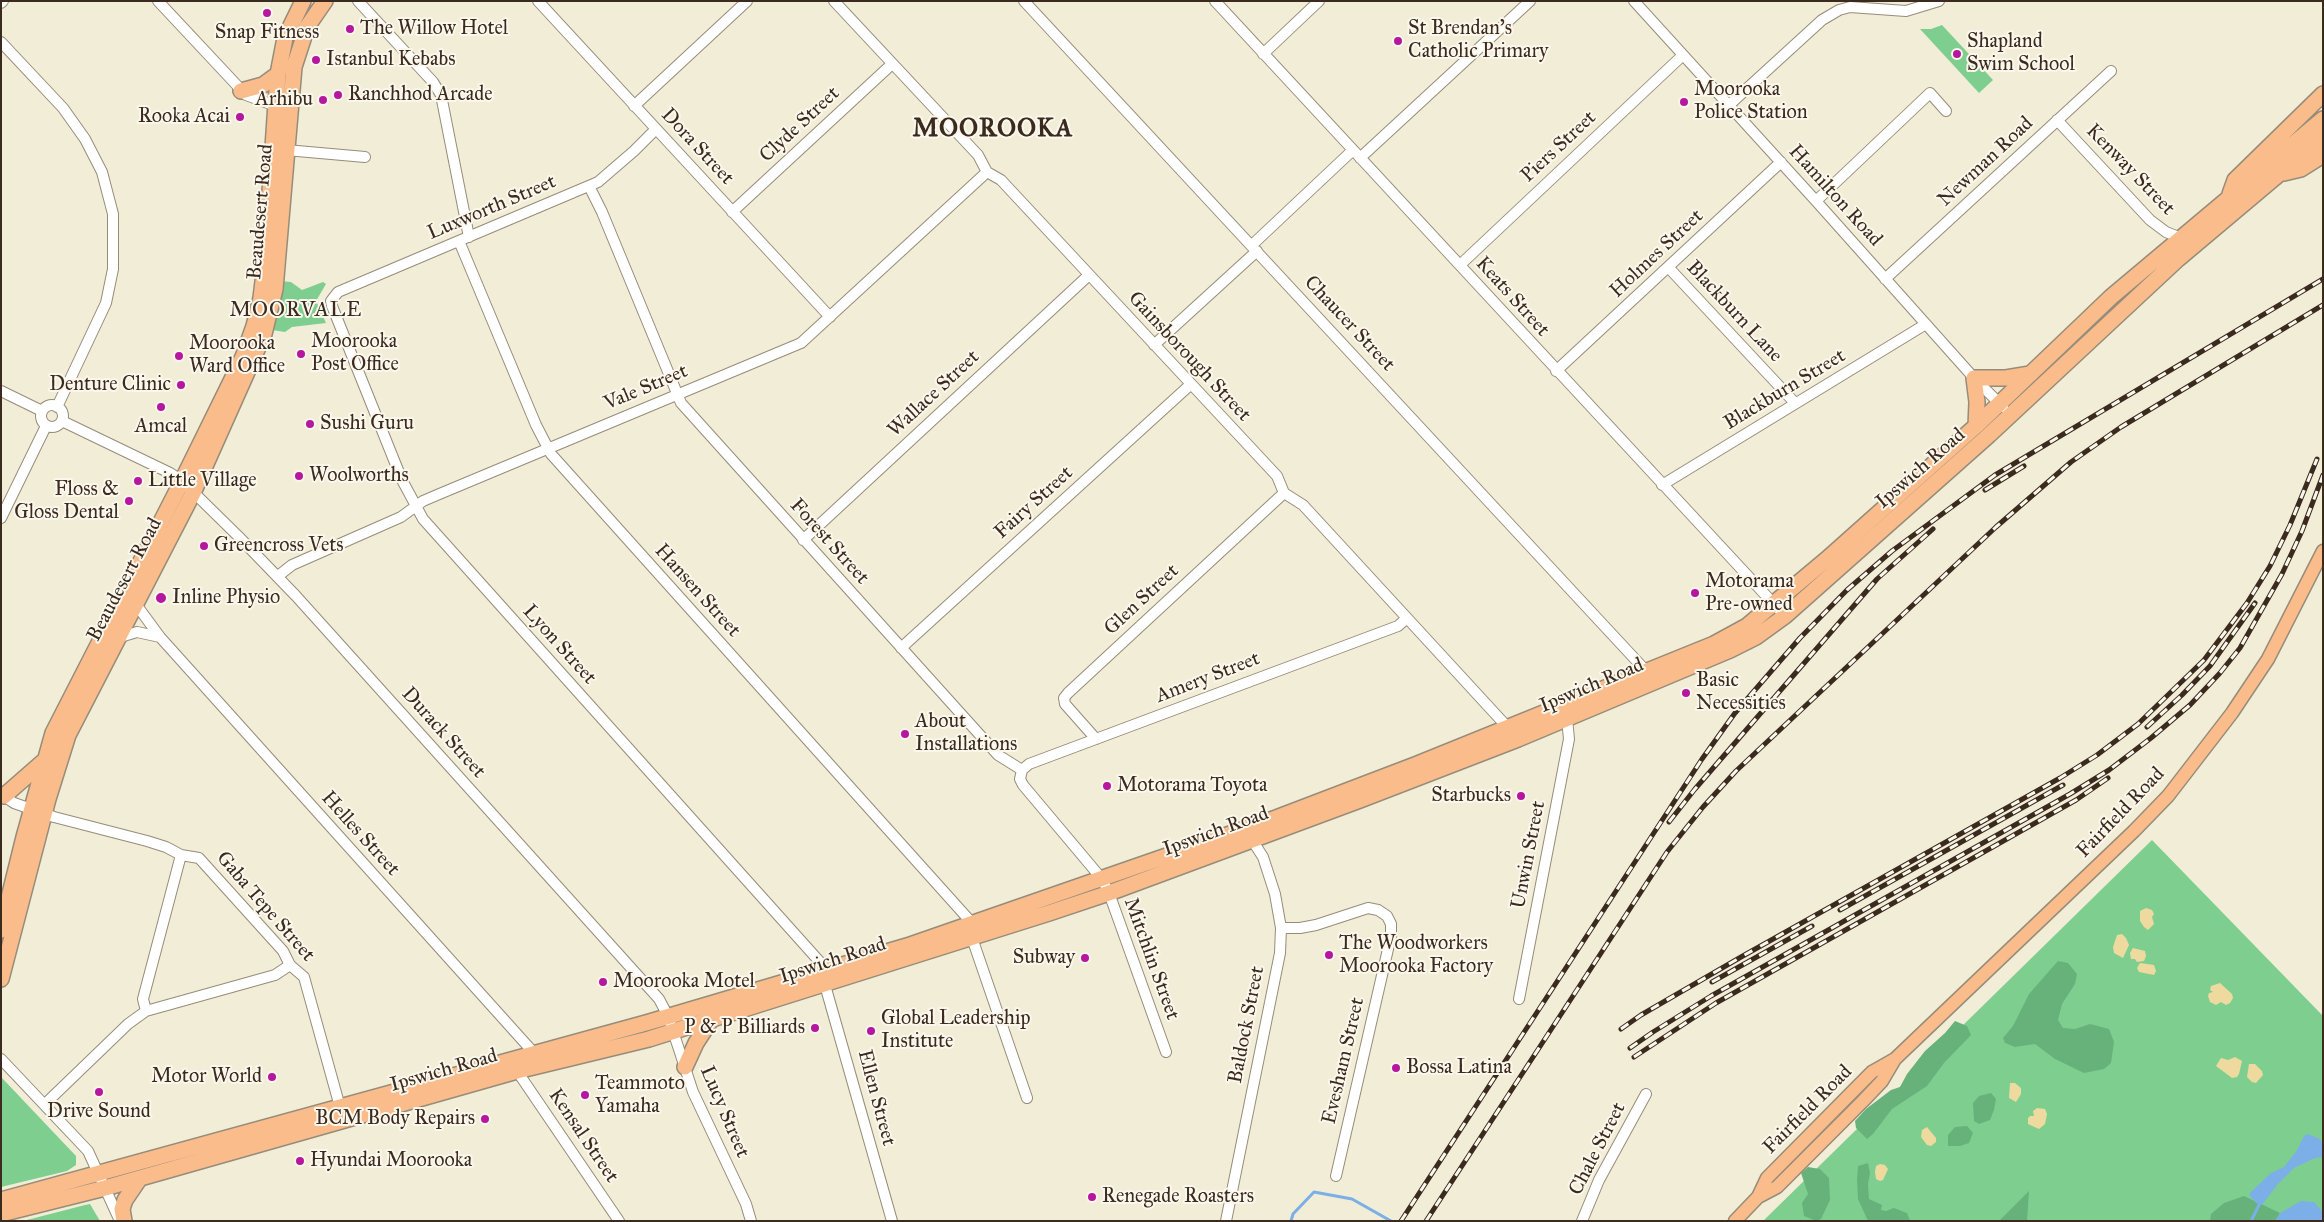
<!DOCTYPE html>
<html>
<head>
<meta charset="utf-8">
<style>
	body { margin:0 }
	#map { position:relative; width:2324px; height:1222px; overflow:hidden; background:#f2edd7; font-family:"IM FELL Great Primer",serif }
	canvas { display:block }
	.frame { position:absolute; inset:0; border:2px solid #3b2a1e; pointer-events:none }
</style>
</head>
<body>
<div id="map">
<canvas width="2324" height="1222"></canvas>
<div class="frame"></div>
</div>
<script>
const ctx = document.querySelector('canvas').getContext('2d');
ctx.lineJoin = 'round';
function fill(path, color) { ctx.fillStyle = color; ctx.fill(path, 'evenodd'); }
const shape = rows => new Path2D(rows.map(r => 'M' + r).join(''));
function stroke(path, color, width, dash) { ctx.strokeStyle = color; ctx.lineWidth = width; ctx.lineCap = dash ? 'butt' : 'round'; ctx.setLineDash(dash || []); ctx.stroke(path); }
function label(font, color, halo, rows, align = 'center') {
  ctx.font = font + ' "IM FELL Great Primer",serif'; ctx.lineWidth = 4; ctx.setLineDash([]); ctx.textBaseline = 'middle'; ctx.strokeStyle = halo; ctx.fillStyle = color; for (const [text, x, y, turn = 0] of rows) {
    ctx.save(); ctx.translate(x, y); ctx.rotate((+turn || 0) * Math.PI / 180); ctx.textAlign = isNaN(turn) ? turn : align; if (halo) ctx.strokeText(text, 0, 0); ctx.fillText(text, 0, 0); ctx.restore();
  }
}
fill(shape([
	[1942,25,1993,80,1979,93,1920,29,1931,29],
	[280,281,291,282,302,290,323,282,326,284,316,301,326,323,292,327,285,332,272,330],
	[2152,840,2323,1016,2323,1221,1763,1221],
	[2,1078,76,1156,76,1165,67,1171,1,1187],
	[90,1204,100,1221,23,1221,85,1205]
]), '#7ecf8f');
fill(shape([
	[2058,961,2068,963,2077,974,2075,984,2062,1004,2058,1020,2063,1028,2075,1029,2090,1024,2109,1029,2114,1042,2111,1063,2104,1069,2084,1073,2055,1059,2035,1044,2015,1047,2005,1043,2003,1038,2013,1026,2029,994],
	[1955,1021,1967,1026,1971,1035,1944,1063,1927,1086,1892,1109,1873,1134,1867,1139,1856,1128,1855,1121,1866,1109,1891,1090,1900,1087,1907,1074,1925,1051,1945,1033],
	[1991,1093,1996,1099,1994,1110,1990,1120,1979,1124,1974,1121,1973,1103,1979,1096],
	[1967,1126,1973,1133,1969,1143,1960,1146,1948,1146,1948,1135,1955,1127],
	[1868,1163,1870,1173,1868,1184,1869,1199,1882,1205,1881,1210,1886,1211,1894,1208,1907,1213,1910,1221,1868,1221,1858,1199,1857,1180,1858,1166],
	[1808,1167,1820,1169,1829,1178,1830,1200,1821,1219,1816,1221,1804,1216,1802,1203,1808,1194,1801,1173],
	[2029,1191,2027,1221,1999,1221],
	[2244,1196,2280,1213,2275,1221,2210,1221,2211,1214,2224,1203]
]), '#66b27a');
fill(shape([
	[2146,908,2152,910,2154,914,2152,917,2154,924,2148,930,2144,927,2140,921,2140,911],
	[2122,934,2126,938,2129,945,2123,958,2114,953,2113,947,2117,935],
	[2133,948,2145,951,2146,956,2144,961,2137,962,2135,959,2131,959,2130,953],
	[2140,963,2154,965,2156,971,2154,975,2139,972,2137,968],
	[2220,983,2232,994,2233,998,2230,1003,2226,1005,2221,1002,2216,1005,2210,1002,2208,996,2209,993,2213,992,2210,990,2211,986],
	[2235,1057,2242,1061,2239,1074,2237,1077,2232,1078,2216,1066,2221,1058,2228,1060],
	[2249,1064,2255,1064,2262,1071,2263,1075,2256,1083,2252,1082,2247,1077],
	[2010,1083,2015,1083,2021,1088,2021,1094,2016,1102,2009,1098],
	[2037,1108,2045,1109,2047,1114,2045,1124,2039,1129,2028,1124,2028,1118,2030,1116,2034,1116,2033,1111],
	[1927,1127,1936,1138,1936,1142,1931,1146,1927,1145,1921,1137,1922,1130],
	[1880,1164,1885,1165,1888,1169,1883,1180,1880,1181,1876,1179,1875,1172,1876,1166]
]), '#eeda9e');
fill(shape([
	[2308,1134,2320,1139,2323,1144,2323,1157,2315,1158,2294,1168,2277,1185,2262,1205,2256,1203,2249,1195,2252,1191,2271,1173,2284,1167,2296,1152,2304,1136],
	[2301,1201,2314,1202,2323,1212,2323,1221,2275,1221,2280,1213]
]), '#7caee8');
stroke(shape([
	[1291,1221,1293,1214,1314,1192,1352,1199,1391,1221],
	[2251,1221,2261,1201]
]), '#7caee8', 3);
const minor = shape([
	[158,1,246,95,281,108],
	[358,1,433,82,441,95,469,237],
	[538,1,830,317],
	[834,1,978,155,987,172,1001,180,1277,476,1284,493,1303,505,1511,731],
	[1024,1,1647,672],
	[1215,1,1785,616],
	[1634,1,1816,201,1974,378,2003,407],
	[1,3,3,1],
	[1,42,63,108,85,139,102,172,113,214,113,269,106,303,57,407],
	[1263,54,1319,1],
	[1729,105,1822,20,1839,10,1850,7,1906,11,1939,1],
	[634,106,747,1],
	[2057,120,2150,220,2166,232,2181,238],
	[656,129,634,151,598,182,338,292,331,301,332,306,402,480,423,519,828,971],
	[286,150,365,157],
	[1360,158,1530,1],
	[589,186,602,212,681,403,998,755,1022,770],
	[1816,201,1930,93,1946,111],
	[732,212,892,64],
	[459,241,536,425,551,454,972,923],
	[1252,245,1353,150],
	[1460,265,1683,55],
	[1668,267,1795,403],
	[1885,279,2111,71],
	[1154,345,1257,251],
	[1556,371,1781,162],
	[1,391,42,411],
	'41 416a11 11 0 1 1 22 0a11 11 0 1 1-22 0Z',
	[62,421,170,473,182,481,238,536,296,596,659,999,668,1016,693,1092,746,1204,751,1221],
	[1662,485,1926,324],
	[1,518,46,426],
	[803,540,1089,275],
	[278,576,292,565,401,517,423,501,437,495,801,343,987,172],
	[135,603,160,637,534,1053],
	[117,638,137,632,160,637],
	[901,648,1190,385],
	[1096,739,1065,704,1064,698,1068,693,1284,493],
	[1022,770,1029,764,1398,626,1407,618],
	[1022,770,1020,779,1023,785,1102,879,1109,893,1166,1052],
	[1,794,14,803,54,817,147,841,166,847,181,855,199,858,283,951,290,965,304,977,340,1107],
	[1281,928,1300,928,1316,925,1368,908,1378,910,1387,916,1391,924,1391,936,1336,1176],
	[972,938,1027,1098],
	[825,985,892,1221],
	[1519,999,1569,739,1567,719],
	[146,1011,143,999,181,855],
	[1,1059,88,1151,120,1221],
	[517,1071,619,1221],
	[45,1104,128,1024,146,1011,275,975,290,965],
	[1226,1221,1280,953,1281,928,1275,894,1263,857,1252,840],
	[1582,1221,1599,1180,1646,1094]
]);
const major = shape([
	[1758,1197,1767,1178,1872,1072,1895,1059,2134,831,2168,796,2232,713,2268,659,2323,551],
	[1735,1221,1758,1197,1777,1187,1863,1101,1882,1081,1895,1059]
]);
const highway = shape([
	[241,91,263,85,278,74],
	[2284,173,2301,169,2323,155],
	[2230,194,2235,180,2323,94],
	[1976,426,1977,402,1974,378,2006,378,2030,374],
	[4,796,44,761],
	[1,930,24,837,53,733,182,481,243,357,254,326,261,298,265,265,278,74,285,38,303,1],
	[1,979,48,799,68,735,193,493,264,334,275,289,294,67,307,27,325,1],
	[685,1067,696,1043,711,1020],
	[1,1200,646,1023,907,946,1276,818,1415,765,1714,644,1747,626,1827,559,1976,426,2111,297,2323,119],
	[1,1214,105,1188,517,1071,649,1039,1049,913,1109,893,1360,800,1518,739,1730,650,1756,637,1785,616,1989,435,2178,259,2323,137],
	[124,1221,122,1209,125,1200,140,1178]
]);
stroke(minor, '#968c7a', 12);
stroke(major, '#968c7a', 15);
stroke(highway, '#968c7a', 18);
stroke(minor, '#fff', 10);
stroke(major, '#fabc8b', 12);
stroke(highway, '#fabc8b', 15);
const rail = shape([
	[1985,490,2024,466],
	[2147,727,2182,695,2210,666,2255,603],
	[1669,822,1695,789,1877,579,1933,529],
	[1840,910,2063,785],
	[1712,982,1812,926],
	[1621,1029,1641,1015,1741,957,2060,778,2097,755,2138,724,2204,660,2247,603,2270,566,2290,525,2317,459],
	[1630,1048,1653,1032,1711,996,2070,794,2109,770,2151,738,2190,705,2220,673,2240,648,2282,574,2302,531,2323,475],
	[1634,1057,1716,1003,2076,800,2108,778],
	[1401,1221,1702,759,1735,713,1800,638,1847,590,1892,551,1995,475,2323,279],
	[1426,1221,1667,852,1703,807,1736,771,1996,527,2071,462,2121,427,2323,305]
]);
stroke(rail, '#3b2a1e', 5);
stroke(rail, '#fbf7ec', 3, [9]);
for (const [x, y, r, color] of [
	[267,13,5,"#b5179e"],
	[350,29,5,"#b5179e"],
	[1398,41,5,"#b5179e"],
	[1957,54,5,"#b5179e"],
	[316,60,5,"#b5179e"],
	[338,95,5,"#b5179e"],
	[323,100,5,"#b5179e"],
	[1684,102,5,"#b5179e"],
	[240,117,5,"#b5179e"],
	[301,354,5,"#b5179e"],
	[179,356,5,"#b5179e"],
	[181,385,5,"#b5179e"],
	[161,407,5,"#b5179e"],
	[310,424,5,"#b5179e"],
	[299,476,5,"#b5179e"],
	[138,481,5,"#b5179e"],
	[129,501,5,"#b5179e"],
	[204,546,5,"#b5179e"],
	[1695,593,5,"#b5179e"],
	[161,598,6,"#b5179e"],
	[1686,693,5,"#b5179e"],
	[905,734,5,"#b5179e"],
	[1107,786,5,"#b5179e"],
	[1521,796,5,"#b5179e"],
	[1329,955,5,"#b5179e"],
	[1085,958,5,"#b5179e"],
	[603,982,5,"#b5179e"],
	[815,1028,5,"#b5179e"],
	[871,1031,5,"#b5179e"],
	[1396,1068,5,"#b5179e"],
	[272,1077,5,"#b5179e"],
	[99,1092,5,"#b5179e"],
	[585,1095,5,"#b5179e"],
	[485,1119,5,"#b5179e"],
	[300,1161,5,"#b5179e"],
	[1092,1197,5,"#b5179e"]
]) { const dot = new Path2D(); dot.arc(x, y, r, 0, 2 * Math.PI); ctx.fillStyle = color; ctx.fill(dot); stroke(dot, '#fbf7ec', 2); }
label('20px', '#3b2a1e', '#fbf7ec', [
	["The Willow Hotel",360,29],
	["St Brendan's",1408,29],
	["Catholic Primary",1408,52],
	["Snap Fitness",267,33,"center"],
	["Shapland",1967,42],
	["Swim School",1967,65],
	["Istanbul Kebabs",326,60],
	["Moorooka",1694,90],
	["Police Station",1694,113],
	["Ranchhod Arcade",348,95],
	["Arhibu",313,100,"right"],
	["Rooka Acai",230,117,"right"],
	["Moorooka",311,342],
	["Post Office",311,365],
	["Moorooka",189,344],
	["Ward Office",189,367],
	["Denture Clinic",171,385,"right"],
	["Sushi Guru",320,424],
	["Amcal",161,427,"center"],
	["Woolworths",309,476],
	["Little Village",148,481],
	["Floss &",119,490,"right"],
	["Gloss Dental",119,513,"right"],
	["Greencross Vets",214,546],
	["Motorama",1705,582],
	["Pre-owned",1705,605],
	["Inline Physio",172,598],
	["Basic",1696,681],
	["Necessities",1696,704],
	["About",915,722],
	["Installations",915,745],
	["Motorama Toyota",1117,786],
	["Starbucks",1511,796,"right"],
	["The Woodworkers",1339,944],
	["Moorooka Factory",1339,967],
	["Subway",1075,958,"right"],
	["Moorooka Motel",613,982],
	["Global Leadership",881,1019],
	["Institute",881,1042],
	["P & P Billiards",805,1028,"right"],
	["Bossa Latina",1406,1068],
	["Motor World",262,1077,"right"],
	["Teammoto",595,1084],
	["Yamaha",595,1107],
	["Drive Sound",99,1112,"center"],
	["BCM Body Repairs",475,1119,"right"],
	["Hyundai Moorooka",310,1161],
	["Renegade Roasters",1102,1197]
], 'left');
label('20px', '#3b2a1e', '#fbf7ec', [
	["Clyde Street",800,125,-43],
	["Dora Street",697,147,47],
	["Piers Street",1559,147,-43],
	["Newman Road",1986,162,-43],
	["Kenway Street",2130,170,46],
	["Hamilton Road",1835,196,48],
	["Luxworth Street",492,208,-23],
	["Beaudesert Road",261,212,-85],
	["Holmes Street",1657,254,-43],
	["Keats Street",1512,297,48],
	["Blackburn Lane",1734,312,47],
	["Chaucer Street",1349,324,47],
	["Gainsborough Street",1189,357,47],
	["Vale Street",646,388,-23],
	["Blackburn Street",1785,390,-31],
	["Wallace Street",934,394,-43],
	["Ipswich Road",1921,469,-41],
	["Fairy Street",1034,503,-42],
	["Forest Street",829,542,48],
	["Beaudesert Road",125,580,-62],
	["Hansen Street",697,591,48],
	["Glen Street",1142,600,-43],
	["Lyon Street",559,645,48],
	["Amery Street",1208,678,-21],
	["Ipswich Road",1592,686,-23],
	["Durack Street",443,733,48],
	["Fairfield Road",2121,813,-46],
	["Ipswich Road",1216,832,-20],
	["Helles Street",360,834,48],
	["Unwin Street",1529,855,-79],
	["Gaba Tepe Street",265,907,49],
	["Mitchlin Street",1151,959,70],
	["Ipswich Road",833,961,-18],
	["Baldock Street",1247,1025,-79],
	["Evesham Street",1344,1061,-77],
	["Ipswich Road",444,1071,-16],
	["Ellen Street",876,1098,75],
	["Fairfield Road",1808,1110,-45],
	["Lucy Street",724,1112,67],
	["Kensal Street",583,1136,56],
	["Chale Street",1598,1149,-63]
]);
ctx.letterSpacing = '1px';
label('21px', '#3b2a1e', '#fbf7ec', [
	["MOORVALE",296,311]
]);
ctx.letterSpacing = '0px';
ctx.letterSpacing = '1px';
label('bold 25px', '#3b2a1e', '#fbf7ec', [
	["MOOROOKA",993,130]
]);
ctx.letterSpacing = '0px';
</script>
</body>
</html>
